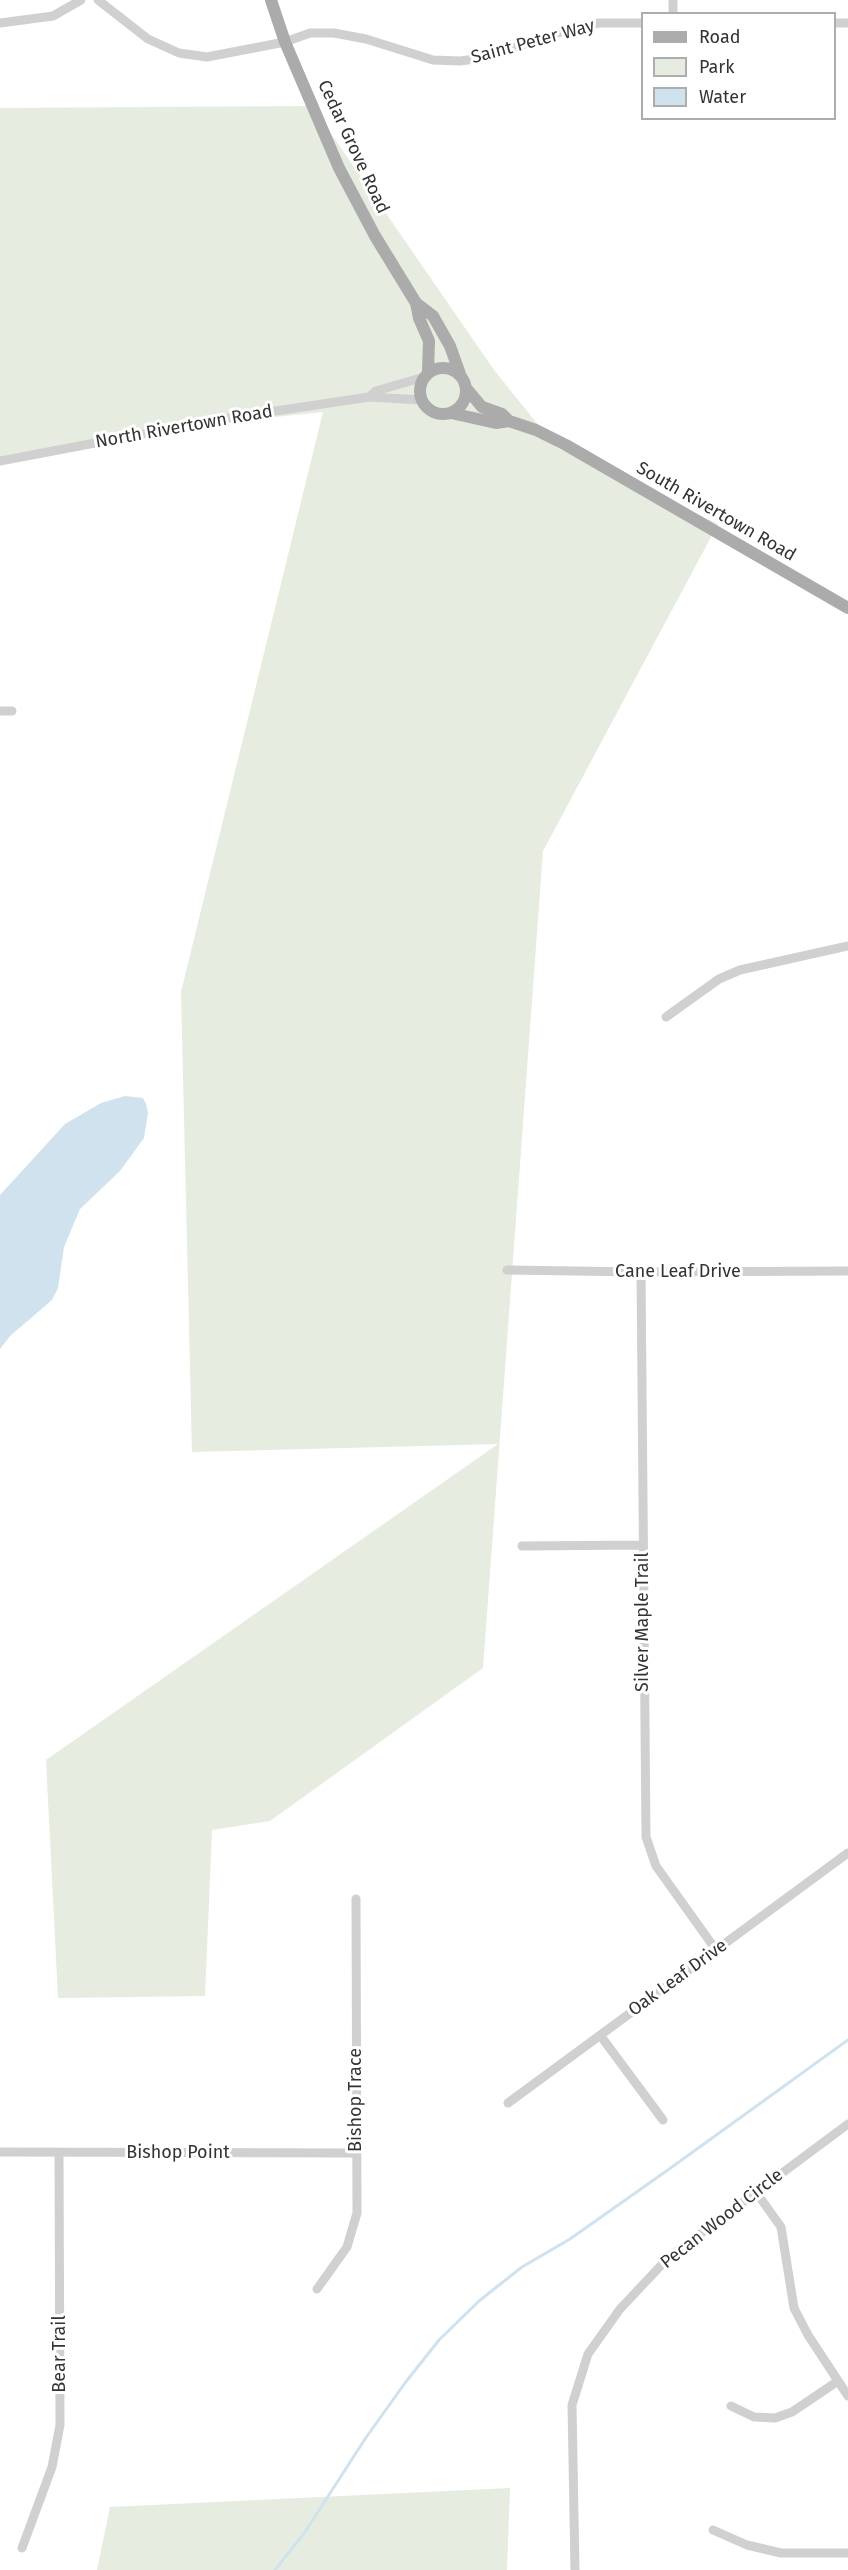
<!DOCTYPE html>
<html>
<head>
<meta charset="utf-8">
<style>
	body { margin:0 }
	#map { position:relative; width:848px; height:2570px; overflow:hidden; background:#fff; font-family:"Fira Sans",sans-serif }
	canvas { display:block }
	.legend { position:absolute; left:641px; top:12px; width:195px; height:108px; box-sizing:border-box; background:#fff; border:2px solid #adadad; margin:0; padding:8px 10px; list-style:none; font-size:18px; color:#333 }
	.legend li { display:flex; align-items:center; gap:12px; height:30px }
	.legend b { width:30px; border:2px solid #adadad }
</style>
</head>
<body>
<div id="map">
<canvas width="848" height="2570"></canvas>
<ul class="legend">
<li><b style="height:8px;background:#ababab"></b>Road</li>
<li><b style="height:16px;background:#e6ecdf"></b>Park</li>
<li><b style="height:16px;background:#cfe2ee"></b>Water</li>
</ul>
</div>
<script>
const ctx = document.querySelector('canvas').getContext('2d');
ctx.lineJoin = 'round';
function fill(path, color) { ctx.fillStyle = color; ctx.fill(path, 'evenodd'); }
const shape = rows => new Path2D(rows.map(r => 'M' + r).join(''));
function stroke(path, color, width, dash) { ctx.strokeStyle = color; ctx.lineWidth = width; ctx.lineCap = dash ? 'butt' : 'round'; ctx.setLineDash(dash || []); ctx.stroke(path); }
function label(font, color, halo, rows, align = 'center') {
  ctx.font = font + ' "Fira Sans",sans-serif'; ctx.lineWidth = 6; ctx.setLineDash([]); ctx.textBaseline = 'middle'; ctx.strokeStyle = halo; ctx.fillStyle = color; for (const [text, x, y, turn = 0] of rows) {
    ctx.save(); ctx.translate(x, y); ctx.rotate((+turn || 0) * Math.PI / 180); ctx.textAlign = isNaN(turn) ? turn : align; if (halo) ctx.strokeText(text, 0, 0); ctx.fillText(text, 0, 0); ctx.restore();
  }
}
fill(shape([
	[312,106,494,370,556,447,718,524,543,851,483,1668,270,1821,212,1830,205,1996,58,1998,46,1760,498,1444,192,1452,181,992,323,412,122,433,0,459,0,108],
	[510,2488,507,2570,97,2570,110,2507]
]), '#e6ecdf');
fill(shape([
	[125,1096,143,1098,146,1104,148,1113,144,1138,120,1171,80,1209,64,1247,58,1288,52,1300,10,1336,0,1349,0,1195,65,1124,101,1103]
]), '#cfe2ee');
stroke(shape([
	[275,2570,305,2532,365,2439,405,2383,439,2340,479,2301,522,2267,570,2239,672,2167,848,2040]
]), '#cfe2ee', 3);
stroke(shape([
	[98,0,148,39,179,53,207,57,285,42,310,33,334,33,366,39,433,60,460,61,482,58,576,27,599,23,642,23],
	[673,0,673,14],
	[0,23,53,16,81,0],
	[834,23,848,23],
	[369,397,376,391,424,377],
	[0,461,216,420,369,397,421,400],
	[0,711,12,711],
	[666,1017,719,979,740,970,848,946],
	[507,1270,641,1272,848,1271],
	[641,1272,646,1837,656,1866,716,1950],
	[522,1546,643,1545],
	[600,2035,663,2120],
	[508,2103,848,1853],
	[0,2152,356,2153],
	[756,2192,781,2227,794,2308,808,2335,848,2396],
	[317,2289,347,2247,357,2213,356,1899],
	[731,2406,754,2417,775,2418,792,2412,838,2381],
	[713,2530,747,2545,781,2553,848,2553],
	[22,2548,52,2467,60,2425,59,2153],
	[575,2570,572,2405,588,2354,620,2309,668,2258,848,2124]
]), '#d0d0d0', 9);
stroke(shape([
	[271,0,285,42,339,168,375,236,416,303,419,318,429,341,428,372],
	[416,303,433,316,450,346,460,374],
	'420 391a23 23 0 1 1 46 0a23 23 0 1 1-46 0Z',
	[466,388,482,407,502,414,509,421,536,430,566,445,848,608],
	[451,413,496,423,509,421]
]), '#ababab', 12);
label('18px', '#333', '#fff', [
	["Saint Peter Way",533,42,-15],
	["Cedar Grove Road",353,147,65],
	["North Rivertown Road",184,427,-10],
	["South Rivertown Road",716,512,30],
	["Cane Leaf Drive",678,1272],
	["Silver Maple Trail",643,1622,-90],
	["Oak Leaf Drive",678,1978,-36],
	["Bishop Trace",356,2100,-90],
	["Bishop Point",178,2153],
	["Pecan Wood Circle",722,2219,-38],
	["Bear Trail",60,2354,-90]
]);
</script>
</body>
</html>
